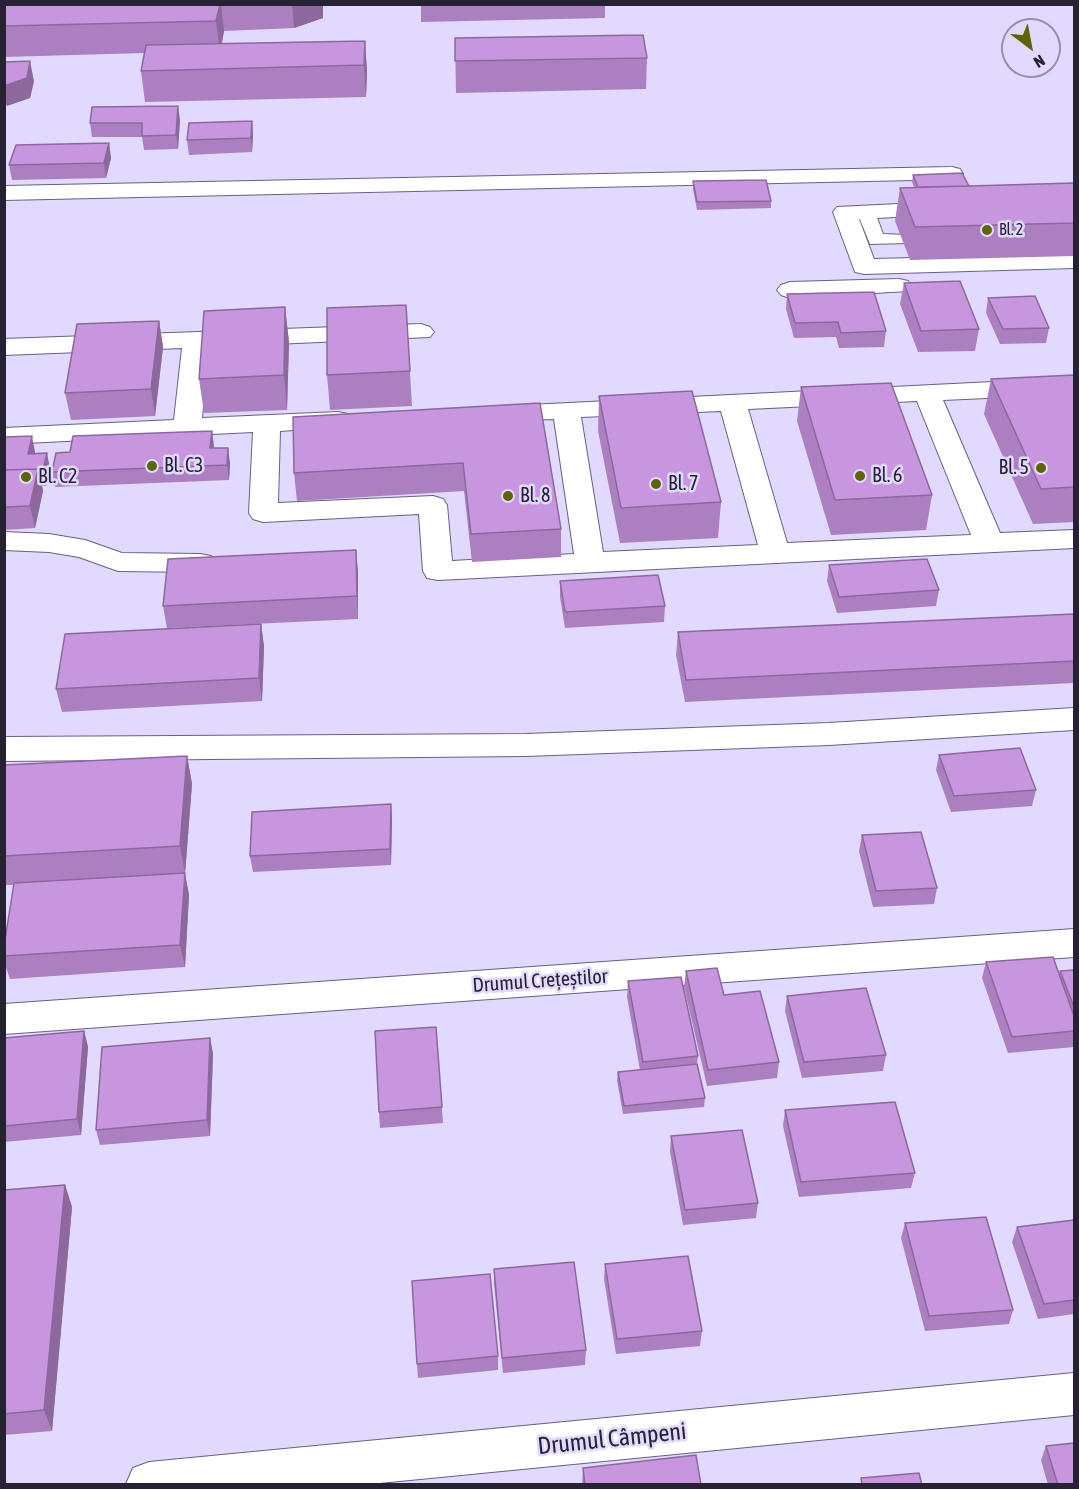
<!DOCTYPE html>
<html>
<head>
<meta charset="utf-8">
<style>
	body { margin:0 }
	#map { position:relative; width:1079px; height:1489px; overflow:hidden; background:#e1d9fe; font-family:"Asap Condensed",sans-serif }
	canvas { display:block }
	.frame { position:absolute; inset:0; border:6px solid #262233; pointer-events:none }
	.north { position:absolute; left:1001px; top:18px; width:60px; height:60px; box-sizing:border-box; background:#e1d9fe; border:2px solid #9690ad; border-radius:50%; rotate:148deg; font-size:16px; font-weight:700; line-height:24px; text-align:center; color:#262233 }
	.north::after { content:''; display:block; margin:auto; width:21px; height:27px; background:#5c6403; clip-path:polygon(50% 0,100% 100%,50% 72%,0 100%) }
</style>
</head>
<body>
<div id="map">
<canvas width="1079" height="1489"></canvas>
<div class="frame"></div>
<div class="north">N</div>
</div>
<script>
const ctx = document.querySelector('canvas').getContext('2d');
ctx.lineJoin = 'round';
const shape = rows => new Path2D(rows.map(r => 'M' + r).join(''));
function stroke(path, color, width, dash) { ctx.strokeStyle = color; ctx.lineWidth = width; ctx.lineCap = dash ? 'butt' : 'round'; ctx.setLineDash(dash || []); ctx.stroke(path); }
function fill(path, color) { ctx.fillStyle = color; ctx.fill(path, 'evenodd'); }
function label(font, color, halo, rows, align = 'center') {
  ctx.font = font + ' "Asap Condensed",sans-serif'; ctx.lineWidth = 5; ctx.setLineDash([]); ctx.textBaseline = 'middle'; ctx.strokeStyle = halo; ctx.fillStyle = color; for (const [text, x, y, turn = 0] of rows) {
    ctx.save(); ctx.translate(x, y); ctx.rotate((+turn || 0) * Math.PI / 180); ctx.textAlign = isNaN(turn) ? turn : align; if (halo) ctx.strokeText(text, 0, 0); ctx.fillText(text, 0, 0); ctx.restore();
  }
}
const service = shape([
	[866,207,875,212,883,234,908,235,911,239,908,243,870,244,857,212,866,207]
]);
const minor = shape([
	[952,167,960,169,963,174,960,179,4,200,4,186,952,167],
	[941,202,949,204,953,209,949,214,859,219,874,259,1074,254,1074,268,864,274,855,272,833,212,837,207,941,202],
	[899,279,908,281,911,286,908,291,790,298,781,295,777,290,781,285,790,282,899,279],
	[421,324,430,327,434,332,430,337,208,347,202,418,338,412,348,414,352,420,348,426,280,431,278,503,433,496,443,499,447,505,452,561,574,554,554,419,498,421,488,419,484,413,488,407,1074,378,1074,394,943,400,1000,533,1074,530,1074,548,438,580,427,578,423,571,419,514,263,522,253,519,249,513,253,432,4,444,4,428,174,420,182,348,4,355,4,339,421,324],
	[917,401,971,535,787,543,748,409,917,401],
	[721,411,758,545,603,552,581,417,721,411],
	[4,532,49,534,85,540,122,553,200,554,211,556,215,563,211,570,200,572,118,571,79,557,49,552,4,550,4,532],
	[1074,708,1074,730,829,745,526,756,4,761,4,737,526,734,829,723,1074,708],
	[1074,929,1074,957,4,1034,4,1004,1074,929],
	[1074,1373,1074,1415,369,1484,126,1484,133,1468,149,1462,1074,1373]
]);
stroke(service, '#685f86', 2);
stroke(minor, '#685f86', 2);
fill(service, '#fff');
fill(minor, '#fff');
fill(shape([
	[4,4,323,4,323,18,294,28,224,31,222,44,365,41,367,72,366,97,145,102,141,71,144,53,4,57],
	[421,4,605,4,605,18,421,22],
	[455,38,647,58,646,89,456,93],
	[4,62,34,81,30,98,4,106],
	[180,120,178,149,144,150,142,137,92,137,90,123],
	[252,121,253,135,252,152,189,155,187,140],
	[109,143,111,158,106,178,12,180,9,165],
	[913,175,969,186,1074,183,1074,256,910,260,895,221,900,188,914,187,912,182],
	[693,181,771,201,771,208,697,210,693,189],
	[904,283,979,329,975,351,918,352,900,304],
	[787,294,886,331,884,347,839,348,836,337,794,338,786,309],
	[988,298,1049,328,1046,343,1000,344,986,313],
	[406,305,412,406,330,410,327,375],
	[285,307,289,342,287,410,204,413,199,379],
	[159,321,163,347,155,416,71,420,65,393],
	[1074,375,1074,522,1033,524,984,414,991,379],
	[801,387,932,495,926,530,831,535,797,421],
	[599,396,721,502,718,538,620,543,598,431],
	[540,403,561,529,561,557,472,562,464,491,297,501,294,473],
	[212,431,213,448,230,463,229,480,55,487,52,472,70,452],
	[4,437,35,452,35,453,50,469,46,486,42,486,43,491,35,528,4,530],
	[356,550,358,573,358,619,167,628,163,606],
	[829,565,939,590,936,606,837,613,827,581],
	[560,581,665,606,664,622,565,628,560,597],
	[1074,614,1074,683,685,702,676,655,678,632],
	[261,624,264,647,262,701,62,712,56,689],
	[939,755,1036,790,1032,806,951,812,936,770],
	[187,756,192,784,185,874,189,895,185,967,10,979,4,962,4,946,14,885,4,885,4,765],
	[391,804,392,820,391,865,253,872,250,856],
	[862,835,937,888,934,904,873,907,859,851],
	[986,962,1059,975,1060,971,1074,970,1074,1047,1008,1053,982,978],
	[686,971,724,995,779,1062,777,1078,707,1086,684,987],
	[628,981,698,1056,697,1064,705,1098,704,1107,623,1114,617,1080,618,1072,640,1070,627,997],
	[787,996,886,1055,883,1071,802,1078,785,1011],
	[436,1027,443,1123,380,1128,379,1112],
	[84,1031,88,1047,81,1135,4,1142,4,1038],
	[210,1038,213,1054,210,1136,100,1145,96,1130],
	[785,1110,915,1173,911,1188,799,1197,783,1126],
	[671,1136,758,1203,756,1218,683,1225,670,1152],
	[65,1185,72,1207,52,1431,4,1435,4,1190],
	[1074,1220,1074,1314,1038,1319,1012,1242,1017,1227],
	[905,1223,1013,1310,1009,1324,925,1331,901,1238],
	[605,1264,702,1331,700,1346,616,1354,604,1279],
	[494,1269,586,1350,585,1365,503,1373,494,1284],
	[498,1356,498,1370,418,1378,417,1364],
	[1046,1446,1074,1485,1048,1485,1041,1460],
	[583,1468,701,1485,582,1485]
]), '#ac80c0');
fill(shape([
	[220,4,221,4,224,31,220,51,216,21],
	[292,4,323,4,323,18,294,28],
	[365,41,367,72,366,97,364,65],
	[30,61,34,81,30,98,7,106,4,94,4,86],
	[178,106,180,120,178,149,176,135],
	[252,121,253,135,252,152,251,138],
	[109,143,111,158,106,178,104,163],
	[285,307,289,342,287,410,284,375],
	[159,321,163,347,155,416,151,389],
	[212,431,214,446,212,464,210,448],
	[32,436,35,452,32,469,28,454],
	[228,448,230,463,229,480,227,465],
	[47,453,50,469,46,486,43,470],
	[38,469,43,491,35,528,30,506],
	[356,550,358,573,358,619,357,596],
	[261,624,264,647,262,701,259,678],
	[187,756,192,784,185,874,189,895,185,967,180,945,185,873,180,846],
	[391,804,392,820,391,865,390,849],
	[84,1031,88,1047,81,1135,77,1119],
	[210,1038,213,1054,210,1136,207,1120],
	[65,1185,72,1207,52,1431,44,1410]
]), '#8c689c');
const building = shape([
	[4,4,220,4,216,21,4,26,4,4],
	[643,35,647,58,455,61,455,38,643,35],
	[365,41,364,65,141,71,146,45,365,41],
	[30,61,27,78,4,86,4,62,30,61],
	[178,106,176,135,142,136,142,123,90,123,92,107,178,106],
	[252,121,251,138,187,140,189,123,252,121],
	[109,143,104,163,9,165,16,145,109,143],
	[962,173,969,186,918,187,913,175,962,173],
	[766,180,771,201,697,202,693,181,766,180],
	[1074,183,1074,223,915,227,900,188,1074,183],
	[960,281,979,329,921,331,904,283,960,281],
	[874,292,886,331,841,333,838,322,795,323,787,294,874,292],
	[1035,296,1049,328,1003,329,988,298,1035,296],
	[406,305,410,371,327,375,327,308,406,305],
	[285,307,284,375,199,379,204,311,285,307],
	[159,321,151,389,65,393,77,324,159,321],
	[1074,375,1074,487,1041,489,991,379,1074,375],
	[891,383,932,495,835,500,801,387,891,383],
	[692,391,721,502,621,508,599,396,692,391],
	[540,403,561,529,471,534,463,463,294,473,293,417,540,403],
	[212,431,210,448,228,448,227,465,52,472,56,453,70,452,73,436,212,431],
	[32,436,28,454,47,453,43,470,38,470,38,469,4,470,4,437,32,436],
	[38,469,30,506,4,507,4,470,38,469],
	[356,550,357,596,163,606,168,559,356,550],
	[927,559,939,590,839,597,829,565,927,559],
	[658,575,665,606,565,612,560,581,658,575],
	[1074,614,1074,661,686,680,678,632,1074,614],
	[261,624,259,678,56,689,65,634,261,624],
	[1020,748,1036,790,954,796,939,755,1020,748],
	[187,756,180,846,4,856,4,765,187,756],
	[391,804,390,849,250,856,252,812,391,804],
	[921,832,937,888,876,891,862,835,921,832],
	[185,873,180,945,4,956,4,946,14,883,185,873],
	[1053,957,1074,1016,1074,1031,1012,1037,986,962,1053,957],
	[717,968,724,995,760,991,779,1062,708,1070,686,971,717,968],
	[1074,970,1074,1007,1060,971,1074,970],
	[681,977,698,1056,643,1062,628,981,681,977],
	[866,988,886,1055,804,1062,787,996,866,988],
	[436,1027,442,1107,379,1112,375,1031,436,1027],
	[84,1031,77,1119,4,1126,4,1038,84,1031],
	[210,1038,207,1120,96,1130,102,1047,210,1038],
	[697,1064,705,1098,624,1106,618,1072,697,1064],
	[895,1102,915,1173,801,1182,785,1110,895,1102],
	[742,1130,758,1203,685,1210,671,1136,742,1130],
	[65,1185,44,1410,4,1414,4,1190,65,1185],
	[986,1217,1013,1310,929,1316,905,1223,986,1217],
	[1074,1220,1074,1300,1044,1304,1017,1227,1074,1220],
	[688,1256,702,1331,617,1339,605,1264,688,1256],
	[574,1262,586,1350,502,1358,494,1269,574,1262],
	[490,1274,498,1356,417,1364,412,1281,490,1274],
	[1074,1443,1074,1485,1058,1485,1046,1446,1074,1443],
	[696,1455,701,1485,585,1485,583,1468,696,1455],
	[919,1473,922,1485,862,1485,861,1478,919,1473]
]);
fill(building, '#c895df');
stroke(building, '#8c689c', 1.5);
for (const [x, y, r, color] of [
	[987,230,6,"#5c6403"],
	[152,466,6,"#5c6403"],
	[1041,468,6,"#5c6403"],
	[860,476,6,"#5c6403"],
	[26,477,6,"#5c6403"],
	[656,484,6,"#5c6403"],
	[508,496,6,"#5c6403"]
]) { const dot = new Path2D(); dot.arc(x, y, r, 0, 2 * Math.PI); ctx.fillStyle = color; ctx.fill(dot); stroke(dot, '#e1d9fe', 2); }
label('16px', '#262233', '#e1d9fe', [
	["Bl. 2",999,230]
], 'left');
label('20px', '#262233', '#e1d9fe', [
	["Bl. C3",164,466],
	["Bl. 5",1029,468,"right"],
	["Bl. 6",872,476],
	["Bl. C2",38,477],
	["Bl. 7",668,484],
	["Bl. 8",520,496]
], 'left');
label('20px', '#262233', '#e1d9fe', [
	["Drumul Crețeștilor",540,981,-4]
]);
label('24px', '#262233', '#e1d9fe', [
	["Drumul Câmpeni",612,1439,-6]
]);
</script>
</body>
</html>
